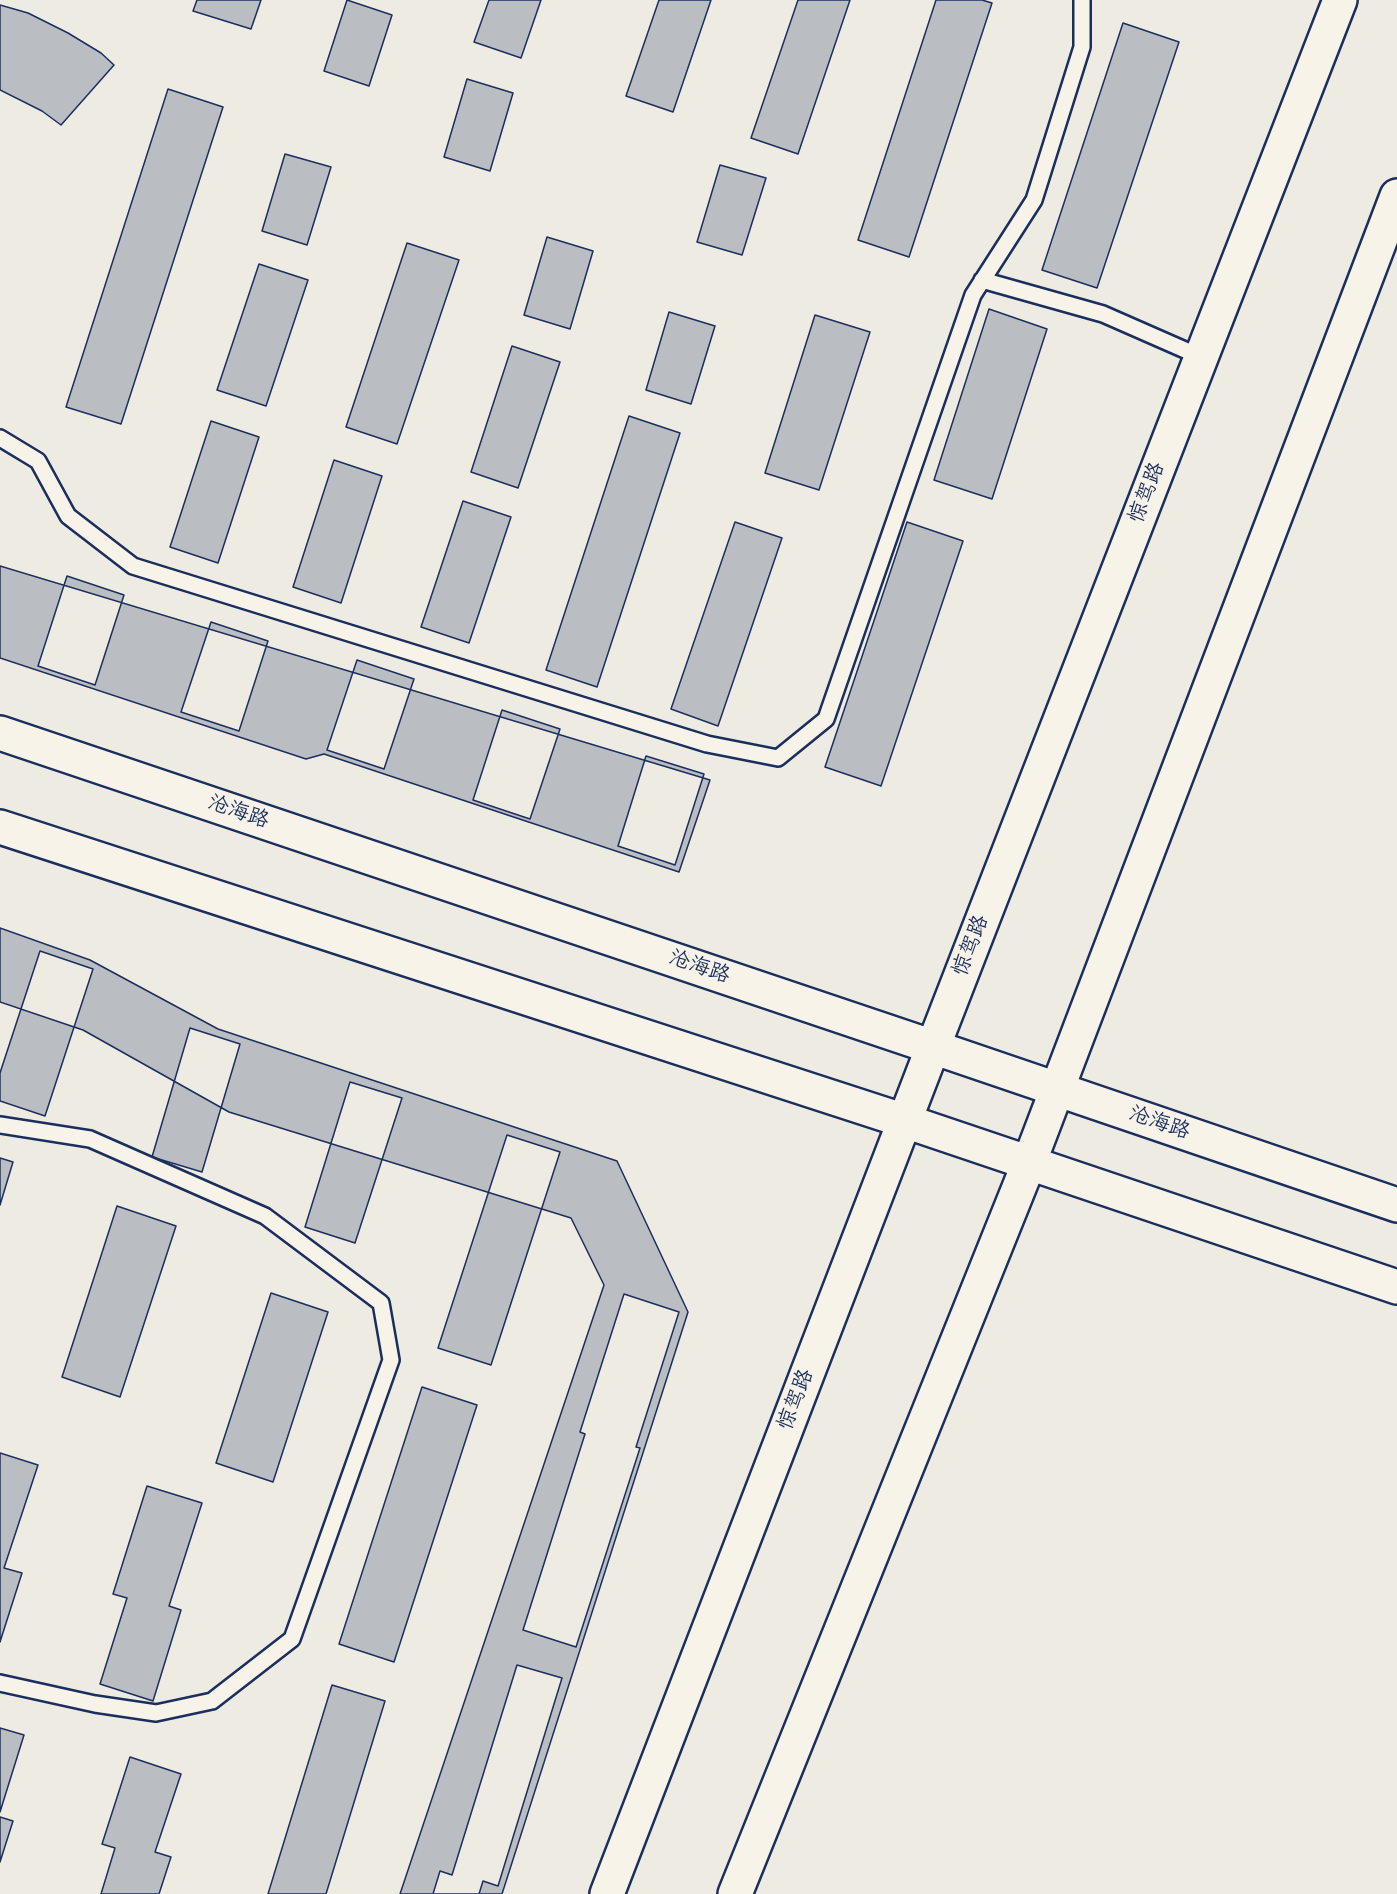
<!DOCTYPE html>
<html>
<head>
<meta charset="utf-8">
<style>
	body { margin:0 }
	canvas { display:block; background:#eeebe2 }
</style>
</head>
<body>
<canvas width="1397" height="1894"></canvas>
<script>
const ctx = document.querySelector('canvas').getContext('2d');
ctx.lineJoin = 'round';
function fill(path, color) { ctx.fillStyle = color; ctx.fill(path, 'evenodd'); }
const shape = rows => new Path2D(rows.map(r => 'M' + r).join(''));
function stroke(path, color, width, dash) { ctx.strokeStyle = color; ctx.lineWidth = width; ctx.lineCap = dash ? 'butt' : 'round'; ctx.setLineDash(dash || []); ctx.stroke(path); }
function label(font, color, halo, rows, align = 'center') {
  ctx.font = font + ' Mynerve,"LXGW WenKai TC",sans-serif'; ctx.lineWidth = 6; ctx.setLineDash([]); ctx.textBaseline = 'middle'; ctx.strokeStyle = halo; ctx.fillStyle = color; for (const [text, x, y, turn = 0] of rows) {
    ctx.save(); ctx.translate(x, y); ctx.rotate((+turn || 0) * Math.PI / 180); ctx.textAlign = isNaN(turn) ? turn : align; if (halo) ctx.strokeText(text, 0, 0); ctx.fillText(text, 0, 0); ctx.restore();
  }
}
const building = shape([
	[197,0,261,0,251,29,193,11,197,0],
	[347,0,392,15,369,86,324,71,347,0],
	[489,0,541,0,521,58,474,42,489,0],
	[659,0,711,0,673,112,626,96,659,0],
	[798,0,850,0,798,154,751,138,798,0],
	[936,0,982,0,992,3,909,257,858,240,936,0],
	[0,5,28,13,68,33,101,53,114,65,61,125,42,111,0,90,0,5],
	[1123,23,1179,42,1097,288,1042,270,1123,23],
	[467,79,513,93,490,171,444,157,467,79],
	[168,89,223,107,121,424,66,407,168,89],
	[285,154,331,167,307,245,262,231,285,154],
	[720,165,766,178,742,255,697,242,720,165],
	[547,237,593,251,570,329,524,315,547,237],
	[407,243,459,260,397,444,346,427,407,243],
	[259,264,308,280,266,406,217,390,259,264],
	[989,309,1047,329,992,499,934,480,989,309],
	[669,312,715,326,691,404,646,390,669,312],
	[815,315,870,332,819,490,765,473,815,315],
	[512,346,560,362,518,488,471,472,512,346],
	[629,416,680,433,597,687,546,670,629,416],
	[211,421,259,437,218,563,170,547,211,421],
	[334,460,382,476,341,603,293,587,334,460],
	[463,501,511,517,469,643,421,627,463,501],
	[735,522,782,538,718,726,671,709,735,522],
	[907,522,963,541,881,786,825,767,907,522],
	[0,566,710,780,679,872,324,754,306,759,0,658,0,566],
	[67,576,124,595,95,685,38,666,67,576],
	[211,622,268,641,239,731,181,712,211,622],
	[357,660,414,679,384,769,327,750,357,660],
	[502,710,560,729,530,819,473,800,502,710],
	[646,756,704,774,675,865,618,846,646,756],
	[0,928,90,960,218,1029,617,1161,688,1312,502,1894,400,1894,604,1285,571,1218,229,1112,83,1030,0,1002,0,928],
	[40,951,93,969,45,1116,0,1101,0,1073,40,951],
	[190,1028,240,1044,202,1172,152,1157,190,1028],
	[350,1082,402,1098,355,1243,305,1227,350,1082],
	[507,1135,560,1152,491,1365,438,1348,507,1135],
	[0,1158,13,1162,0,1205,0,1158],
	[117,1206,176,1226,120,1397,62,1377,117,1206],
	[271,1293,328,1312,273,1482,216,1463,271,1293],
	[624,1294,679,1312,636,1447,640,1448,576,1647,523,1630,585,1434,580,1432,624,1294],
	[422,1387,477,1405,394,1662,339,1644,422,1387],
	[0,1453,38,1465,4,1568,22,1573,0,1642,0,1453],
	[147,1486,202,1503,169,1606,181,1610,153,1701,100,1684,127,1598,113,1594,147,1486],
	[517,1665,562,1678,498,1886,483,1881,479,1894,433,1894,440,1871,452,1875,517,1665],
	[332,1685,385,1701,326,1894,268,1894,332,1685],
	[0,1728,24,1735,0,1812,0,1728],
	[130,1757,181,1774,155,1852,171,1857,159,1894,101,1894,115,1848,102,1844,130,1757],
	[0,1817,13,1821,0,1862,0,1817]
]);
fill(building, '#babdc2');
stroke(building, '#1b2f5e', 1.5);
const lane = shape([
	[982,280,1103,314,1201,357],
	[0,438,38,461,68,516,133,566,707,744,778,758,826,719,973,295,1034,200,1082,47,1082,0],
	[0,1125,90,1139,265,1216,381,1303,391,1360,292,1639,212,1701,156,1713,95,1704,0,1683]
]);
const secondary = shape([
	[0,733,933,1047,1397,1205],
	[0,827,905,1121,1397,1287]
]);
const primary = shape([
	[607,1894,933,1047,1340,0],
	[735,1894,1029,1163,1397,196]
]);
stroke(lane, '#1b2f5e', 20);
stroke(secondary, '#1b2f5e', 38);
stroke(primary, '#1b2f5e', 38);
stroke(lane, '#f7f3e8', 15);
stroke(secondary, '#f7f3e8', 33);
stroke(primary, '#f7f3e8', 33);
label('21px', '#1b2f5e', '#f7f3e8', [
	["惊驾路",1148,493,-69],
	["沧海路",238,813,19],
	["惊驾路",972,946,-69],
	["沧海路",699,968,19],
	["沧海路",1159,1124,19],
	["惊驾路",797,1400,-69]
]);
</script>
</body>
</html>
